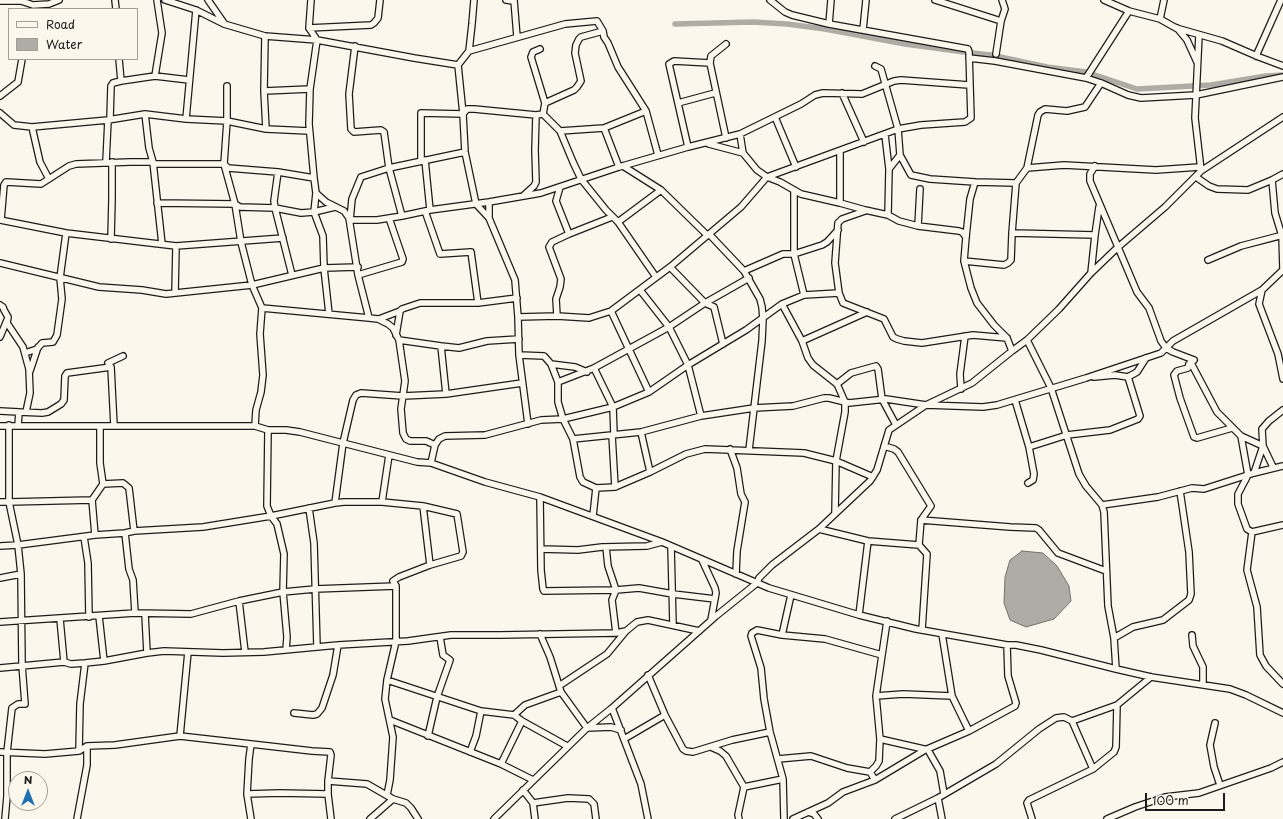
<!DOCTYPE html>
<html>
<head>
<meta charset="utf-8">
<style>
	body { margin:0 }
	#map { position:relative; width:1283px; height:819px; overflow:hidden; background:#fbf7ec; font-family:"Playpen Sans",sans-serif }
	canvas { display:block }
	.legend { position:absolute; left:8px; top:8px; width:130px; height:52px; box-sizing:border-box; background:#fbf7ec; border:1px solid #a29f99; margin:0; padding:5px 7px; list-style:none; font-size:12px; color:#1c1c1c }
	.legend li { display:flex; align-items:center; gap:8px; height:20px }
	.legend b { width:20px; border:1px solid #a29f99 }
	.north { position:absolute; left:8px; top:771px; width:40px; height:40px; box-sizing:border-box; background:#fbf7ec; border:1px solid #a29f99; border-radius:50%; rotate:0deg; font-size:11px; font-weight:700; line-height:16px; text-align:center; color:#1c1c1c }
	.north::after { content:''; display:block; margin:auto; width:14px; height:18px; background:#1f6fb2; clip-path:polygon(50% 0,100% 100%,50% 72%,0 100%) }
	.scale { position:absolute; left:1145px; top:793px; width:80px; height:18px; box-sizing:border-box; border:2px solid #1c1c1c; border-top:0; padding-left:5px; font-size:12px; line-height:14px; white-space:nowrap; color:#1c1c1c; -webkit-text-stroke:3px #fbf7ec; paint-order:stroke }
</style>
</head>
<body>
<div id="map">
<canvas width="1283" height="819"></canvas>
<ul class="legend">
<li><b style="height:5px;background:#fbf7ec"></b>Road</li>
<li><b style="height:11px;background:#afaca5"></b>Water</li>
</ul>
<div class="north">N</div>
<div class="scale">100 m</div>
</div>
<script>
const ctx = document.querySelector('canvas').getContext('2d');
ctx.lineJoin = 'round';
function fill(path, color) { ctx.fillStyle = color; ctx.fill(path, 'evenodd'); }
const shape = rows => new Path2D(rows.map(r => 'M' + r).join(''));
function stroke(path, color, width, dash) { ctx.strokeStyle = color; ctx.lineWidth = width; ctx.lineCap = dash ? 'butt' : 'round'; ctx.setLineDash(dash || []); ctx.stroke(path); }
const water = shape([
	[1022,551,1043,553,1057,566,1069,586,1071,601,1054,619,1026,627,1010,620,1004,603,1005,577,1010,560,1022,551]
]);
fill(water, '#afaca5');
stroke(water, '#74726e', 1);
stroke(shape([
	[675,24,753,22,787,24,825,29,905,44,964,52],
	[972,53,991,55,1047,67,1086,72,1137,89,1211,85,1266,76,1283,75]
]), '#afaca5', 5.5);
const minor = shape([
	[115,0,116,9],
	[165,0,196,10,224,24,265,36,317,40,414,58,458,65],
	[208,0,224,23],
	[380,0,378,18,374,23,371,25,309,28,317,40,310,89,309,124,314,178,316,193,326,202,344,211,349,218,358,275,369,318,378,319,388,324,393,328,399,340,405,381,401,409,403,433,406,439,410,441,426,441,435,445,431,463],
	[474,0,472,24,469,51,458,65,463,114,465,152,476,204,489,218,515,280,518,317,519,355,528,424],
	[506,0,513,1],
	[514,0,517,37],
	[935,0,1001,21],
	[1104,0,1129,11,1160,19,1176,28,1222,41,1259,57,1283,66],
	[0,1,21,1,33,5,49,4,59,0],
	[1160,19,1164,0],
	[829,24,831,0],
	[309,28,311,0],
	[1177,28,1187,40,1197,62],
	[863,30,866,0],
	[1199,35,1195,118,1201,170],
	[265,36,264,91,266,129],
	[726,44,711,56,710,63,726,138],
	[355,46,349,94,351,129,354,132,381,130,384,132,389,168,402,216],
	[540,49,533,52,531,57,545,103,543,114,560,131,573,162,581,179,606,210,618,222,656,277],
	[469,51,565,24,597,21,603,31,604,37,608,43,618,67,646,111,658,155],
	[996,54,1001,21,1005,9,1002,0],
	[1256,56,1281,0],
	[969,58,995,61,1086,78,1101,83,1128,95,1141,98,1196,95,1283,77],
	[119,59,121,81,155,76,189,80],
	[875,66,881,69,898,129,900,155,911,175,930,179,975,182],
	[155,76,162,33,157,0],
	[1086,78,1129,11],
	[227,86,227,121,224,164,235,204,241,242,252,285,262,308,260,334,263,375,261,392,256,410,255,426],
	[264,91,310,89],
	[842,93,864,142],
	[0,96,18,82,22,59],
	[545,103,574,90,577,87,581,81,575,53,576,45,579,39,581,37,603,31],
	[678,103,715,93],
	[0,113,14,125,32,127,40,162,49,179],
	[145,114,149,148,153,162,162,244],
	[775,117,796,167],
	[110,119,111,86,113,83,121,81],
	[186,119,196,10],
	[32,127,108,120,145,114,186,119,227,121,266,129,309,131],
	[604,128,646,111],
	[560,131,604,128,619,167],
	[740,134,743,153],
	[885,135,889,169],
	[709,144,743,153,757,170,767,177,780,182,801,194,840,203,865,210,888,215,899,221,918,226,959,231,962,232,966,237],
	[688,147,669,64,674,61,710,63],
	[840,151,840,203],
	[421,160,421,113,463,114,467,109,474,109,536,115,543,114],
	[425,160,430,210],
	[106,162,108,120],
	[623,166,661,190,707,235],
	[1095,166,1090,174,1090,181,1137,292,1149,308,1161,341,1166,348,1173,352,1194,360],
	[1027,168,1064,165,1156,170,1200,167],
	[278,172,274,201,275,208,292,275],
	[1196,177,1209,186,1217,189,1248,190,1272,180,1283,174],
	[1272,180,1275,213,1282,236,1283,270,1262,290,1259,304,1278,354,1283,379],
	[794,190,794,254,804,295],
	[316,193,314,212,323,236,324,268,329,314],
	[523,196,534,186,536,182,535,150,536,115],
	[157,203,235,204,240,207,275,208,301,213,314,212,335,207],
	[425,211,440,254,471,252,478,303],
	[888,215,889,169,900,155],
	[349,218,350,220,377,220,402,216,430,210,489,202,541,193,619,167,688,147,740,134,801,104,815,95,823,93,862,94,894,81,901,80,969,85],
	[489,218,489,202],
	[0,220,66,233,176,246,283,238],
	[1,220,4,185,6,182,41,184,69,166,76,164,130,162,153,162,154,164,224,164,228,168,278,172,314,178],
	[350,220,352,199,361,177,389,168,465,152],
	[618,222,661,190],
	[918,226,920,189],
	[1012,233,1095,235],
	[569,234,612,217],
	[709,234,744,271,760,299,762,307,763,319,762,341,749,450],
	[111,239,112,199,112,162],
	[1208,260,1241,246,1283,235],
	[964,261,1004,265,1008,263,1011,260,1012,233,1016,183,1027,168,1038,115,1040,112,1045,109,1067,111,1085,107,1101,83],
	[0,263,99,287,142,290,166,294,252,285,324,268,358,267],
	[670,267,705,303,714,307,723,344],
	[744,271,783,254,794,254,822,245,827,242,838,230],
	[1091,273,1095,235,1099,207],
	[358,275,402,262,403,259,389,218],
	[640,290,669,327,688,365,701,416],
	[175,293,176,246],
	[839,293,835,263,838,223,842,219,865,211],
	[782,304,802,341,808,358,813,365,837,384,845,402,845,412,836,461,835,513],
	[0,305,3,307,4,310,8,317,7,323,23,347,29,369,30,393,26,412],
	[262,308,369,318],
	[611,311,649,392],
	[557,316,556,299,560,287,561,279,549,247,552,242,569,234,556,201,560,187],
	[518,317,557,316,589,318,611,311,670,267,741,207,767,177,898,129,921,125,965,122,971,118,969,52,968,49,829,24,792,15,785,12,770,0],
	[379,319,400,311],
	[396,335,400,311,402,309,420,303,478,303,517,298],
	[0,337,7,320],
	[399,340,441,346,459,348,487,341,519,339],
	[1027,340,1051,388,1079,474,1086,486,1102,505,1104,512,1108,606,1114,638,1116,669],
	[802,341,867,312],
	[441,346,446,394],
	[1012,351,1007,338,994,325,977,303,971,288,964,261,966,237,970,199,975,182,1016,183],
	[25,353,37,349,42,343,53,342,57,335,62,299,60,278,66,233],
	[519,355,544,356,551,364,575,367,587,372],
	[1194,360,1191,363,1217,412,1241,436,1248,475,1238,494,1238,504,1247,529,1252,532,1247,570,1257,607,1260,655,1266,666,1283,684],
	[1192,361,1189,364,1188,368,1177,371,1174,375,1180,398,1194,437,1197,438,1232,428],
	[551,364,558,382,558,402,563,419,573,439,580,477,583,482,596,488,593,516],
	[111,367,114,426],
	[594,368,613,407,614,435],
	[30,371,38,347],
	[1094,377,1115,375,1128,377],
	[558,382,594,368,669,327,705,303,749,278],
	[837,384,851,373,876,366,878,369,882,399,896,425],
	[961,389,960,374,965,336],
	[1015,400,1029,447,1034,474,1033,480,1028,483],
	[0,411,19,412,18,426],
	[19,412,42,413,48,412,61,404,64,400,65,376,67,373,111,367,108,363,123,356],
	[0,426,255,426,268,430,286,430,300,432,417,462,431,463,485,482,540,497,662,542,769,588,859,615,916,629,1007,645,1016,645,1041,650,1116,669,1151,677,1230,689,1246,695,1283,713],
	[100,426,100,463,103,484,123,483,129,488,134,531],
	[268,430,267,506,271,516,277,524,284,554,283,592,287,637,286,650],
	[641,432,650,472],
	[612,435,615,487],
	[1241,436,1263,446,1273,467],
	[573,439,641,432,701,416,754,408,793,406,824,398,829,398,849,403,886,399,926,405,983,407,997,405,1086,378,1161,353,1173,341,1262,290],
	[435,445,439,439,445,436,485,435,541,420,563,419,613,407,649,392,688,365,746,330,782,304,804,295,839,293,843,303,884,319,893,337,897,339,904,341,922,343,973,335,1007,338],
	[884,446,894,449,898,452,931,506,921,520],
	[1029,447,1067,435,1110,430,1138,419,1140,416,1128,377,1137,372,1146,358],
	[730,449,737,468,741,494,745,502,737,551,736,574],
	[1254,473,1263,446,1262,429,1269,421,1283,410],
	[596,488,615,487,650,472,686,454,705,449,804,453,836,461,873,477],
	[540,497,541,570,543,589,544,591,616,590,608,566,606,547],
	[0,502,9,502,9,425],
	[382,502,389,455],
	[335,503,343,443,353,400,356,395,361,393,403,396,446,394,522,383],
	[1102,505,1158,497,1192,488,1204,489,1254,473,1283,466],
	[423,506,430,565],
	[309,508,314,543,317,647],
	[819,529,868,541,919,545,927,554,922,630],
	[1252,532,1283,525],
	[125,533,129,569,133,580,135,613],
	[84,537,88,563,89,617],
	[919,545,921,520,1010,527,1036,528,1039,530,1058,553,1106,571],
	[0,546,18,545,95,535],
	[671,546,673,625],
	[541,549,578,550,602,547,647,546,662,542],
	[702,560,715,588,716,593,711,620],
	[0,578,21,574],
	[239,601,245,652],
	[145,614,147,653],
	[859,615,868,541],
	[99,616,104,661],
	[60,619,64,662],
	[0,622,135,613,191,614,239,601,283,592,315,589,396,586,393,581,399,577,430,565,461,556,463,552,457,514,423,506,382,502,344,502,335,503,271,516,203,527,134,531,125,533,95,535,92,500,103,484],
	[616,633,612,600,616,590,639,588,673,594,715,599],
	[540,634,550,657,561,692,587,728,611,727,621,730],
	[942,634,952,696,969,731],
	[782,635,791,595],
	[1192,635,1193,646,1203,667,1203,685],
	[1114,638,1133,627,1163,620,1189,600,1191,594,1189,552,1180,491],
	[0,668,64,662,71,664,85,663,104,661,147,653,164,651,223,653,264,652,338,645,408,641,451,635,500,635,616,633,626,631,637,622,648,620,699,631],
	[648,675,665,715,683,749,686,751,693,752,732,740,770,732],
	[387,680,481,711,514,715,522,721,567,746],
	[559,686,607,654,626,631],
	[876,696,887,621],
	[612,708,641,784,648,819],
	[294,713,313,715,317,714,322,708,333,675,338,645],
	[514,715,525,705,561,692],
	[390,720,501,764,533,780],
	[1072,721,1093,769],
	[1215,723,1210,745,1214,767,1220,785],
	[180,736,188,652],
	[428,736,437,697,450,660,443,655,440,637],
	[624,739,665,715],
	[880,739,928,750,940,771,944,794],
	[251,744,312,751,330,752,331,755,328,781],
	[711,747,720,751,726,756,744,787,738,815,739,819],
	[79,751,80,704,85,663],
	[0,752,45,754,79,751,87,746,115,745,180,736,251,744,249,759,247,794,251,819],
	[470,752,476,736,481,711],
	[778,759,811,756,847,768,870,772],
	[501,764,522,721],
	[875,780,925,750,969,731,1015,706,1016,703,1008,676,1007,645],
	[744,787,783,779],
	[523,790,533,803,535,819],
	[247,794,280,793,328,794],
	[387,795,390,780,393,737,385,699,387,680,396,641,396,586],
	[938,798,942,819],
	[533,803,568,798,589,799,594,804,596,819],
	[808,812,814,814,818,819],
	[5,819,7,796,7,752,12,708,18,704,25,704,22,665,21,574,18,545,9,502,92,500],
	[77,819,87,765,87,746],
	[331,819,328,794,328,781,367,784,393,799,406,803,411,808,418,819],
	[370,819,393,799],
	[494,819,587,728,612,708,716,616,757,583,759,578,772,565,819,529,870,481,877,470,889,430,926,405,972,383,1012,351,1027,340,1059,309,1091,273,1117,248,1165,207,1201,171,1283,117],
	[784,819,783,779,770,732,764,699,761,668,751,636,752,633,757,630,782,635,825,639,882,655],
	[793,819,828,803,843,792,875,780,870,772,876,766,879,761,880,739,876,696,903,694,952,696],
	[895,819,938,798,996,764,1039,729,1056,718,1064,717,1072,721,1117,705,1151,677],
	[1032,819,1027,803,1029,800,1093,769,1114,752,1116,747,1117,705],
	[1107,819,1135,807,1165,797,1199,793,1271,768,1283,762]
]);
stroke(minor, '#1c1c1c', 8);
stroke(minor, '#fbf7ec', 5.5);
</script>
</body>
</html>
